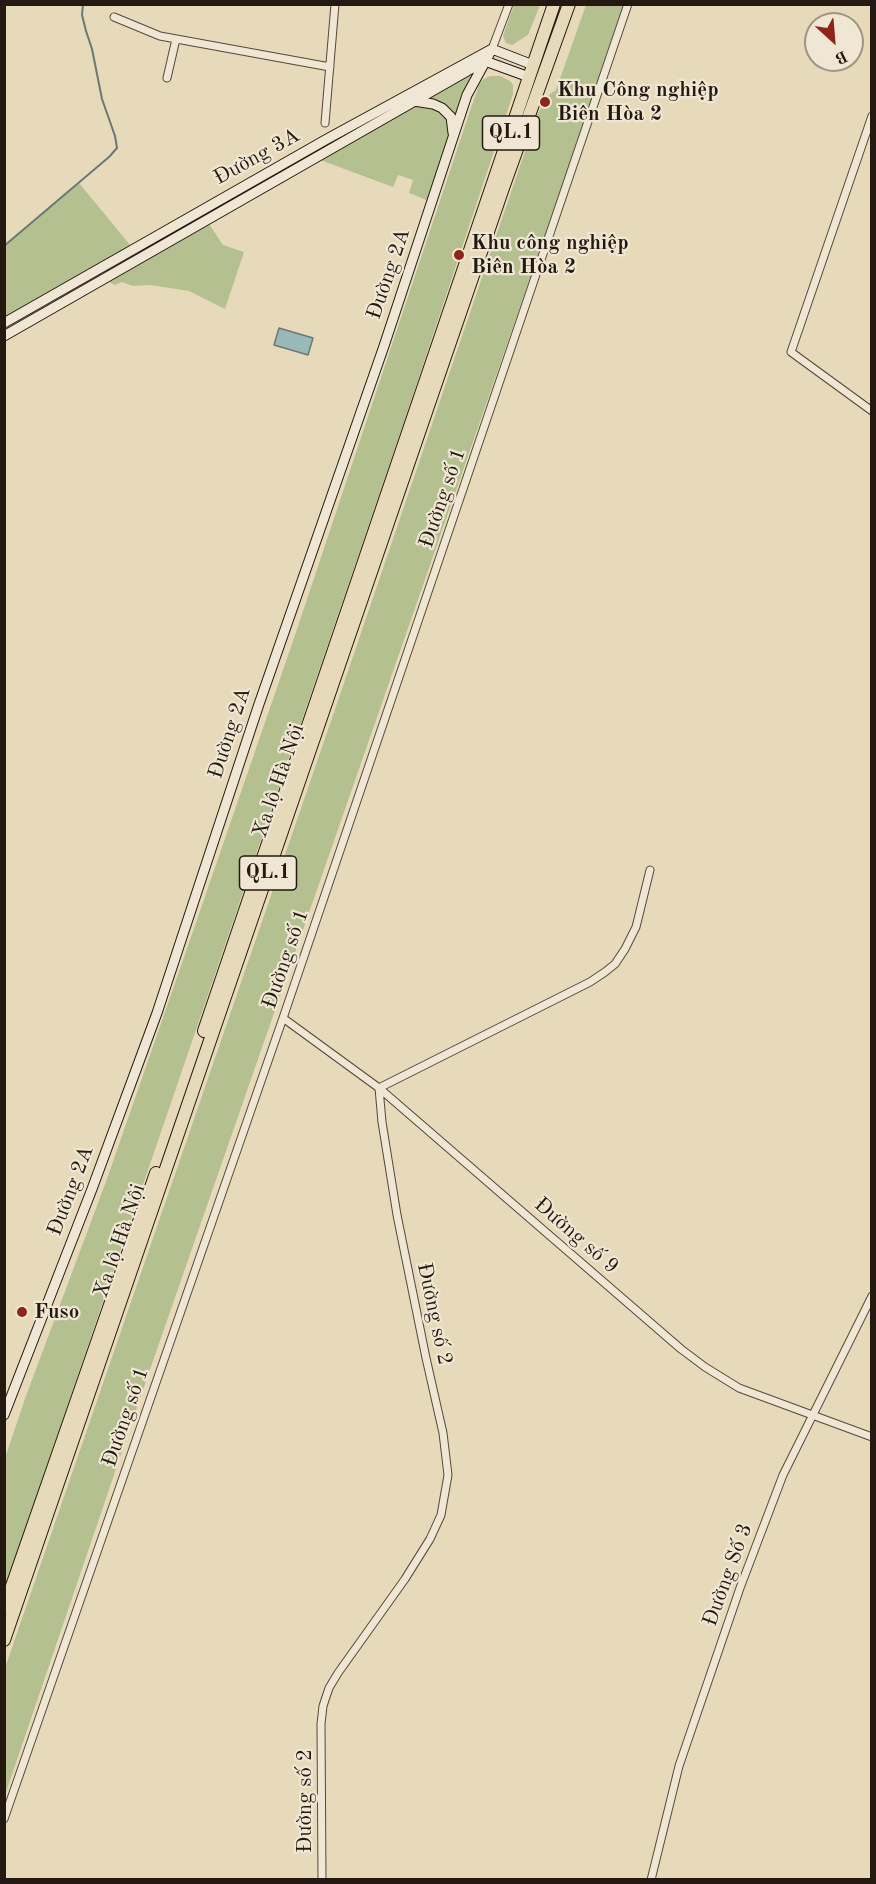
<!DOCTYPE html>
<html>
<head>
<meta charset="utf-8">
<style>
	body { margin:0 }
	#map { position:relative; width:876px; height:1884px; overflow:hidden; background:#e6dabb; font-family:"Old Standard TT",serif }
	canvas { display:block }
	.frame { position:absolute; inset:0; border:6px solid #241910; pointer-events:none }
	.north { position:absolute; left:804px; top:12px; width:60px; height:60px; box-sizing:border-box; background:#efe7d3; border:2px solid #9e9585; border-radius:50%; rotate:154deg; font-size:16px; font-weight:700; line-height:24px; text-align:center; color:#241910 }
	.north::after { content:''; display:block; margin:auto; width:21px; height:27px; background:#8f2418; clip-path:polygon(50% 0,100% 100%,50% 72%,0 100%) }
</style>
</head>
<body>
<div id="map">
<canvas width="876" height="1884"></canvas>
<div class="frame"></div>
<div class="north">B</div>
</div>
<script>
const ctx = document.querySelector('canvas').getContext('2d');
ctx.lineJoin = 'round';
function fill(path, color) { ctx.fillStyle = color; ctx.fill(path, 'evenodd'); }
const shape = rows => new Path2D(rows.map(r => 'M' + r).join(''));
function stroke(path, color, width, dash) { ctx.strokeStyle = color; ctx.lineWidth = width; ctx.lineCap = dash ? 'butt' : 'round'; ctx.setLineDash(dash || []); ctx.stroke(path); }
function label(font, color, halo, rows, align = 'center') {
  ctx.font = font + ' "Old Standard TT",serif'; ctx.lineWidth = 4.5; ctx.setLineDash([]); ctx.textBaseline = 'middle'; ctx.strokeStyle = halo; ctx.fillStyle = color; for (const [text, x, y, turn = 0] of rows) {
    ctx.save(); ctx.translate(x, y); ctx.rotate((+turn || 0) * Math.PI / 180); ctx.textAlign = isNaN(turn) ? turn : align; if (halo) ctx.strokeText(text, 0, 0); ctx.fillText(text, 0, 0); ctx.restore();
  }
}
fill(shape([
	[514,5,540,5,528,35,512,45,506,43,503,36],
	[586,5,625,5,147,1378,5,1795,5,1668,331,721,538,113,550,94,556,90],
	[474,72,468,82,455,121,424,100],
	[490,76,500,76,510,81,513,85,513,94,407,413,5,1588,5,1458,26,1396,108,1176,200,911,293,641,470,111,479,85,482,80],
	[405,102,127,263,125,259,329,142],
	[417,104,432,106,447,115,451,134,429,201,409,193,413,180,398,175,393,187,320,160],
	[79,183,131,246,5,318,4,246],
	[209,224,223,245,244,252,225,309,189,291,150,285,133,286,122,282,115,285,109,282]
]), '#b5c090');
const water = shape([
	[279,328,313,338,308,355,274,345,279,328]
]);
fill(water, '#99b9b8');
stroke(water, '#6a7975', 1.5);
stroke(shape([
	[4,246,109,157,117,148,115,136,102,99,92,49,86,31,82,15,83,4]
]), '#6a7975', 2);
const street = shape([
	[114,17,160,36,330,67],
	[492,49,509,4],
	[167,78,176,39],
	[872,116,791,352,872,411],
	[325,123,335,4],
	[283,1018,379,1088,681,1349,705,1367,739,1388,872,1437],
	[4,1819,283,1018,628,4],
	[322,1880,321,1724,323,1706,329,1688,338,1673,405,1579,430,1539,441,1515,448,1475,443,1433,426,1358,397,1215,382,1122,379,1088,590,982,605,972,615,964,625,949,636,927,650,870],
	[651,1880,679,1766,740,1588,783,1475,872,1296]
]);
const secondary = shape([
	[485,61,529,77],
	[414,101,433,104,442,108,451,117,453,133],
	[4,323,327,139,492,49,533,65],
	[4,336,483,62],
	[4,1415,92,1189,157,1013,258,707,384,346,467,95,492,49]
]);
const highway = shape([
	[204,1031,554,4],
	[4,1609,156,1173],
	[4,1640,503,188,569,4]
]);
stroke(street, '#54493b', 9);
stroke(secondary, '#241910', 11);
stroke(highway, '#241910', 14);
stroke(street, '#efe7d3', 7);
stroke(secondary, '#efe7d3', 9);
stroke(highway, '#e6dabb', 12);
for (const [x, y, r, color] of [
	[545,102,6,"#8f2418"],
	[459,255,6,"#8f2418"],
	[22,1312,6,"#8f2418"]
]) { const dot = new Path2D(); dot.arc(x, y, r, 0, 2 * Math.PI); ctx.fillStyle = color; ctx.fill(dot); stroke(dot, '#efe7d3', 2); }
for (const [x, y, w] of [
	[511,133,57],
	[268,873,57]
]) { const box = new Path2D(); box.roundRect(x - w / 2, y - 17, w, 34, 4.5); ctx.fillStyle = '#efe7d3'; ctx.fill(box); stroke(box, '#241910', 1.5); }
label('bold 20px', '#241910', null, [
	["QL.1",511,133],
	["QL.1",268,873]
]);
label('bold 21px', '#241910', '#efe7d3', [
	["Khu Công nghiệp",557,90],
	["Biên Hòa 2",557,114],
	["Khu công nghiệp",471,243],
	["Biên Hòa 2",471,267],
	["Fuso",34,1312]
], 'left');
label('21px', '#241910', '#efe7d3', [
	["Đường 3A",257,157,-29],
	["Đường 2A",389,274,-71],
	["Đường số 1",443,498,-71],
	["Đường 2A",230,733,-72],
	["Xa lộ Hà Nội",279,781,-71],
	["Đường số 1",286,959,-71],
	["Đường 2A",71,1191,-69],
	["Đường số 9",576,1236,41],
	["Xa lộ Hà Nội",120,1241,-71],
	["Đường số 2",434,1314,78],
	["Đường số 1",126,1417,-71],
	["Đường Số 3",728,1575,-70],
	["Đường số 2",305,1801,-90]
]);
</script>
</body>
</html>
